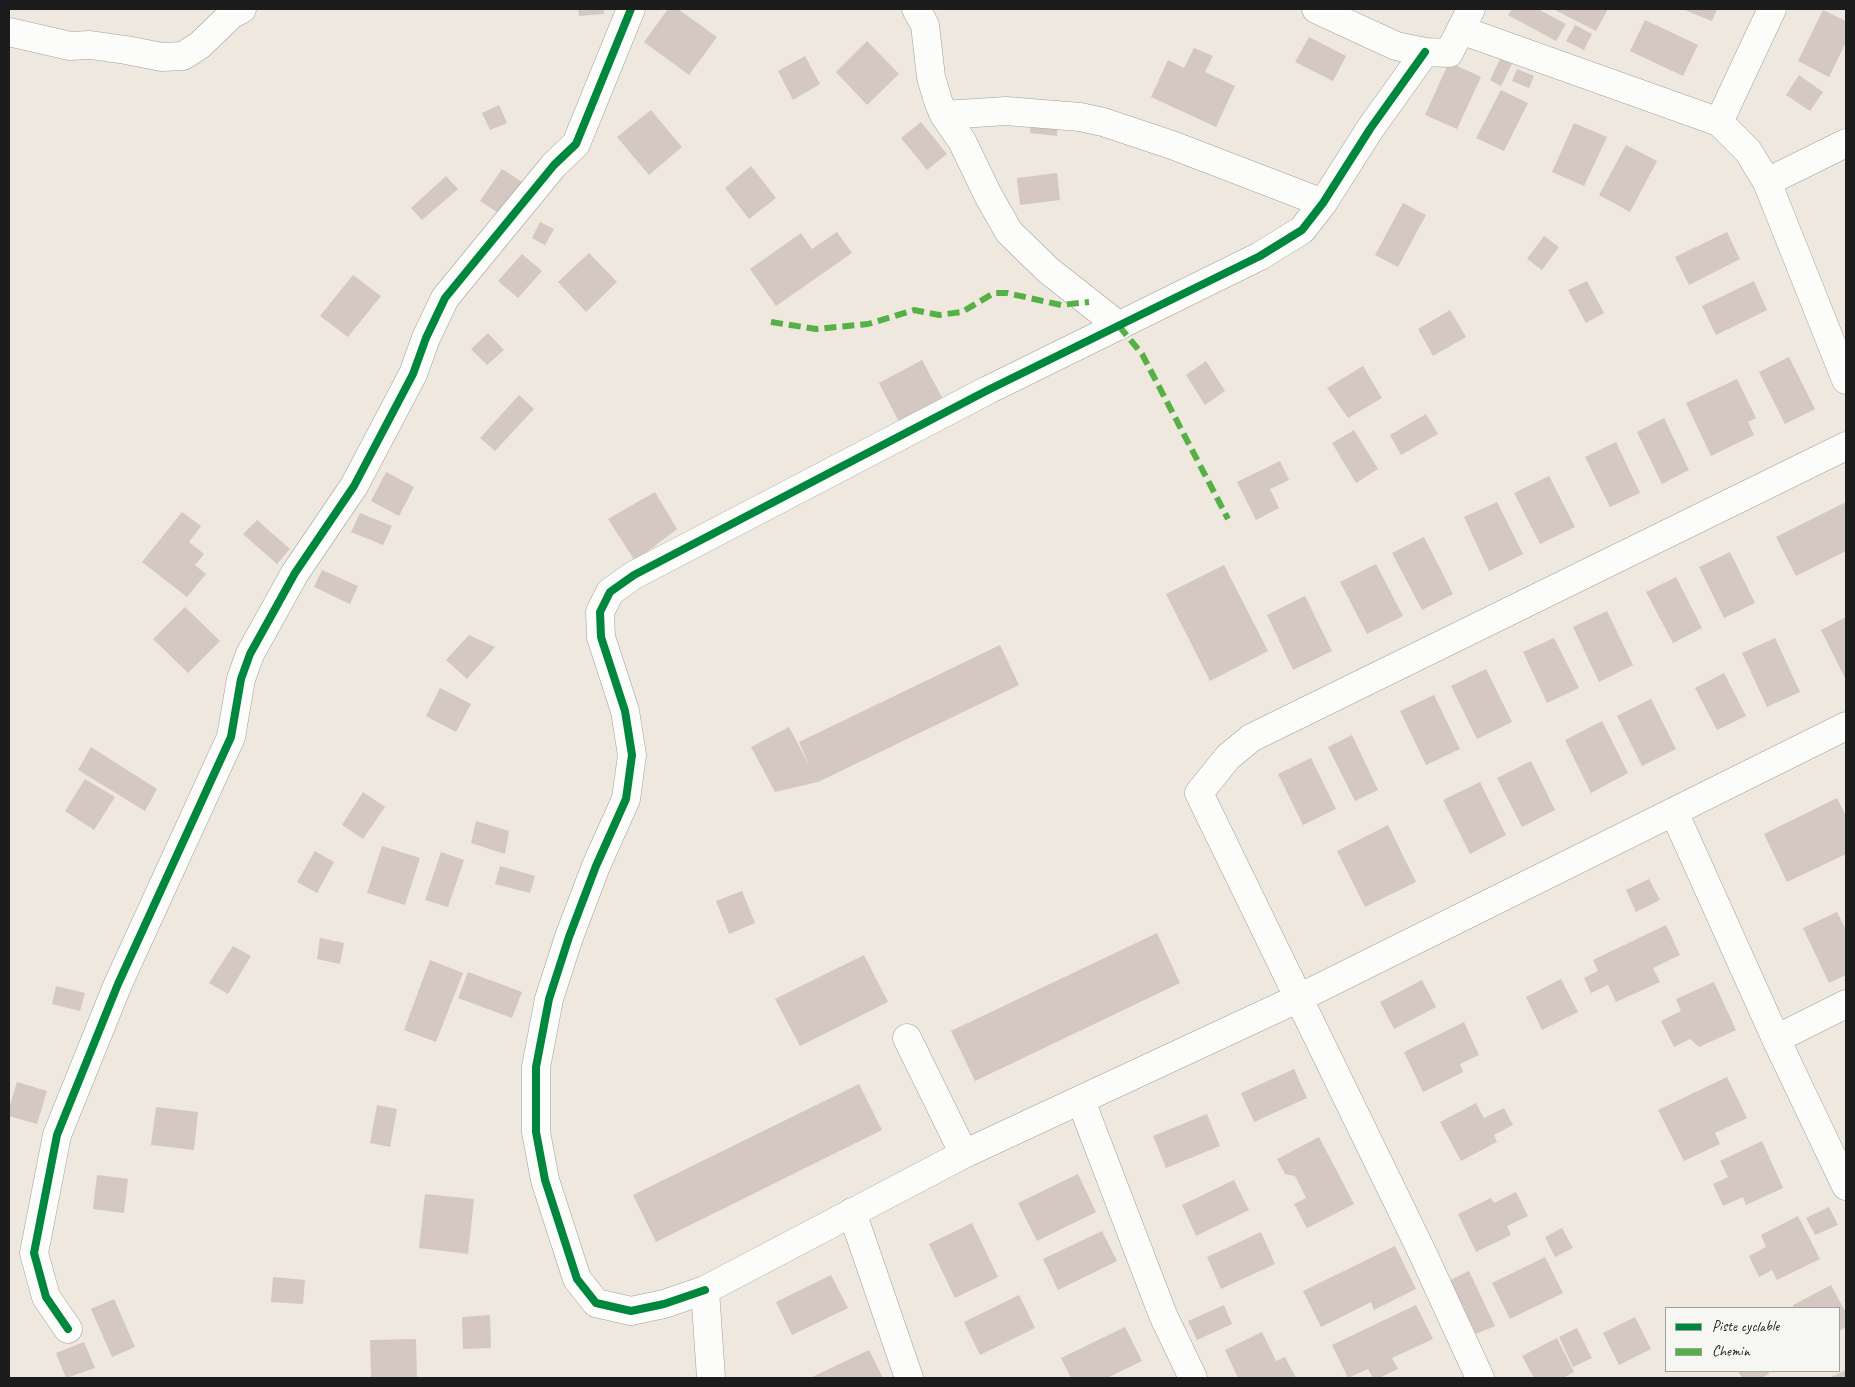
<!DOCTYPE html>
<html>
<head>
<meta charset="utf-8">
<style>
	body { margin:0 }
	#map { position:relative; width:1855px; height:1387px; overflow:hidden; background:#eee8de; font-family:Caveat,sans-serif }
	canvas { display:block }
	.frame { position:absolute; inset:0; border:10px solid #1c1c1c; pointer-events:none }
	.legend { position:absolute; left:1665px; top:1307px; width:175px; height:65px; box-sizing:border-box; background:#f6f6f2; border:1px solid #9f9f9c; margin:0; padding:6px 9px; list-style:none; font-size:15px; color:#1c1c1c }
	.legend li { display:flex; align-items:center; gap:10px; height:25px }
	.legend b { width:25px; border:1px solid #9f9f9c }
</style>
</head>
<body>
<div id="map">
<canvas width="1855" height="1387"></canvas>
<div class="frame"></div>
<ul class="legend">
<li><b style="height:6px;background:#00873e"></b>Piste cyclable</li>
<li><b style="height:6px;background:#55b145"></b>Chemin</li>
</ul>
</div>
<script>
const ctx = document.querySelector('canvas').getContext('2d');
ctx.lineJoin = 'round';
function fill(path, color) { ctx.fillStyle = color; ctx.fill(path, 'evenodd'); }
const shape = rows => new Path2D(rows.map(r => 'M' + r).join(''));
function stroke(path, color, width, dash) { ctx.strokeStyle = color; ctx.lineWidth = width; ctx.lineCap = dash ? 'butt' : 'round'; ctx.setLineDash(dash || []); ctx.stroke(path); }
fill(shape([
	[578,9,604,9,604,14,579,16],
	[668,9,678,9,717,37,689,75,644,42],
	[1512,9,1538,9,1566,24,1556,41,1508,15],
	[1553,9,1608,9,1596,31],
	[1682,9,1717,9,1712,21],
	[1823,10,1846,21,1846,42,1829,77,1798,61],
	[1645,20,1698,45,1683,76,1630,51],
	[1575,25,1592,34,1584,50,1566,41],
	[1309,37,1346,56,1333,81,1295,62],
	[867,41,899,74,867,105,836,72],
	[1194,48,1213,56,1205,72,1235,86,1216,127,1151,97,1168,60,1184,68],
	[805,56,820,84,793,100,778,71],
	[1500,59,1512,64,1501,86,1490,80],
	[1449,62,1481,77,1457,129,1425,115],
	[1517,69,1534,76,1529,88,1512,81],
	[1799,75,1823,92,1810,111,1786,95],
	[1501,90,1528,103,1504,151,1476,138],
	[499,105,507,123,490,130,482,113],
	[651,110,682,147,649,175,617,137],
	[1032,115,1058,118,1057,136,1030,133],
	[921,122,947,154,927,170,901,138],
	[1574,123,1607,137,1584,186,1552,172],
	[1626,145,1657,161,1630,212,1599,195],
	[751,166,776,198,749,219,725,188],
	[502,169,522,182,500,214,480,201],
	[1057,173,1060,200,1020,205,1017,178],
	[446,176,458,189,422,220,411,208],
	[1403,203,1426,215,1398,267,1375,255],
	[540,222,554,229,545,245,532,238],
	[837,232,852,253,776,306,750,269,801,233,812,249],
	[1727,232,1740,259,1689,285,1675,257],
	[1544,236,1559,247,1542,270,1527,259],
	[589,253,617,282,586,312,558,282],
	[522,254,542,271,518,298,498,281],
	[353,275,381,296,348,337,320,316],
	[1587,281,1604,313,1586,323,1568,290],
	[1754,281,1767,310,1716,335,1702,306],
	[1450,310,1466,337,1433,356,1418,329],
	[488,333,504,350,487,365,471,349],
	[1789,357,1815,409,1785,424,1759,372],
	[922,360,943,399,899,422,879,383],
	[1206,361,1225,391,1205,405,1186,375],
	[1363,366,1382,398,1348,418,1327,388],
	[1737,379,1756,418,1748,422,1754,435,1711,456,1686,403],
	[519,395,534,409,495,451,480,438],
	[1426,414,1438,434,1401,455,1390,435],
	[1664,418,1689,470,1662,484,1637,432],
	[1354,430,1378,469,1356,483,1332,443],
	[1616,442,1640,493,1610,507,1585,457],
	[1280,461,1289,480,1270,489,1279,508,1256,520,1237,482],
	[386,472,414,487,399,516,371,501],
	[1549,476,1575,527,1540,544,1514,493],
	[655,492,677,529,635,561,608,519],
	[1497,502,1523,554,1489,571,1464,517],
	[1844,503,1846,507,1846,551,1796,576,1776,537],
	[182,512,201,526,189,542,204,554,195,565,206,574,187,597,142,562],
	[360,513,392,526,383,545,351,532],
	[257,520,290,549,277,564,243,534],
	[1424,537,1453,594,1422,610,1392,553],
	[1730,552,1755,603,1724,618,1699,567],
	[1376,564,1403,616,1367,634,1340,582],
	[1224,565,1268,651,1210,681,1166,594],
	[322,570,358,586,350,604,314,587],
	[1676,577,1702,628,1673,643,1646,592],
	[1305,596,1332,651,1293,670,1267,615],
	[185,607,220,641,188,673,153,639],
	[1607,611,1633,665,1599,682,1573,627],
	[1846,617,1846,680,1821,630],
	[469,635,495,647,467,679,446,660],
	[1554,638,1579,688,1547,703,1523,652],
	[1775,638,1800,692,1767,707,1742,653],
	[1000,645,1019,685,818,782,775,792,751,747,789,727,810,767,799,742],
	[1486,669,1512,722,1477,739,1451,686],
	[1724,673,1746,716,1717,730,1695,688],
	[440,688,471,704,456,732,426,716],
	[1434,695,1460,749,1426,765,1400,711],
	[1651,699,1676,749,1642,766,1617,716],
	[1602,721,1628,773,1591,793,1565,740],
	[1352,735,1378,790,1355,801,1328,747],
	[91,747,157,789,145,811,78,770],
	[1311,758,1336,809,1303,825,1278,774],
	[1531,761,1555,810,1522,827,1497,778],
	[85,779,115,797,94,830,65,811],
	[1480,782,1506,835,1470,854,1443,800],
	[363,792,385,807,363,839,342,825],
	[1837,798,1846,816,1846,854,1787,882,1764,834],
	[476,821,509,831,505,854,471,843],
	[1388,825,1416,882,1365,907,1337,851],
	[382,846,420,858,405,905,367,893],
	[315,851,334,862,317,893,297,882],
	[441,852,464,860,448,907,425,900],
	[500,866,535,876,530,893,495,884],
	[1649,879,1660,900,1636,912,1626,890],
	[742,891,755,923,729,934,716,901],
	[1837,912,1846,930,1846,975,1829,983,1803,928],
	[1666,925,1680,955,1653,968,1660,982,1616,1002,1608,985,1591,993,1584,978,1598,971,1593,960],
	[1157,933,1180,983,975,1081,951,1031],
	[320,938,344,943,340,964,317,959],
	[233,946,251,956,228,994,209,983],
	[864,955,888,1002,800,1046,775,999],
	[430,960,463,973,436,1042,404,1030],
	[468,972,522,992,512,1018,458,998],
	[1561,979,1578,1012,1542,1030,1526,997],
	[1422,980,1436,1007,1394,1029,1380,1002],
	[1714,982,1736,1030,1699,1047,1690,1039,1674,1047,1661,1021,1681,1011,1676,999],
	[56,986,85,993,80,1011,52,1004],
	[1464,1022,1479,1055,1460,1064,1463,1072,1423,1092,1404,1052],
	[1294,1069,1307,1098,1254,1122,1241,1093],
	[1727,1077,1747,1118,1715,1133,1720,1144,1684,1161,1658,1110],
	[17,1082,47,1091,37,1124,9,1116,9,1108],
	[859,1084,882,1130,656,1242,633,1195],
	[1476,1103,1484,1118,1504,1108,1513,1125,1494,1135,1497,1142,1461,1161,1440,1122],
	[377,1105,397,1109,390,1147,370,1143],
	[156,1107,198,1112,194,1150,151,1145],
	[1207,1114,1220,1146,1166,1168,1153,1136],
	[1319,1137,1354,1204,1307,1228,1294,1204,1306,1198,1295,1176,1285,1174,1277,1159],
	[1762,1141,1783,1188,1746,1205,1743,1197,1723,1206,1713,1184,1728,1177,1720,1161],
	[1078,1174,1096,1212,1037,1241,1018,1203],
	[97,1175,128,1179,124,1213,93,1209],
	[1234,1180,1249,1210,1196,1236,1182,1205],
	[1516,1192,1528,1216,1507,1226,1511,1235,1476,1252,1458,1214,1491,1198,1494,1203],
	[425,1194,474,1199,468,1254,419,1248],
	[1829,1207,1838,1225,1815,1235,1806,1218],
	[1798,1216,1820,1259,1777,1280,1772,1270,1759,1277,1749,1256,1766,1247,1761,1235],
	[972,1223,998,1277,955,1298,929,1244],
	[1562,1228,1573,1248,1555,1257,1545,1237],
	[1102,1231,1117,1261,1058,1290,1043,1259],
	[1261,1232,1275,1264,1221,1289,1207,1257],
	[1395,1246,1416,1289,1374,1310,1371,1302,1321,1327,1303,1291],
	[1545,1257,1563,1293,1510,1319,1492,1283],
	[1469,1271,1495,1326,1476,1334,1450,1280],
	[831,1275,848,1308,792,1335,776,1302],
	[273,1277,305,1280,303,1304,271,1302],
	[1831,1285,1846,1313,1846,1327,1839,1331,1839,1308,1794,1308,1793,1305],
	[1019,1295,1035,1328,980,1355,964,1322],
	[114,1299,135,1347,112,1357,91,1309],
	[1224,1305,1232,1324,1197,1340,1188,1321],
	[1416,1305,1433,1339,1392,1358,1398,1369,1379,1378,1373,1378,1368,1369,1348,1378,1332,1345],
	[490,1315,491,1348,463,1349,462,1317],
	[1635,1317,1651,1349,1619,1365,1603,1333],
	[1125,1327,1142,1361,1107,1378,1071,1378,1061,1358],
	[1577,1328,1592,1358,1573,1367,1559,1337],
	[1262,1332,1276,1361,1285,1357,1296,1378,1238,1378,1225,1350],
	[1557,1338,1574,1372,1563,1378,1534,1378,1522,1356],
	[416,1339,417,1378,371,1378,370,1340],
	[84,1342,95,1368,66,1378,56,1353],
	[869,1350,883,1378,810,1378],
	[1846,1370,1846,1378,1829,1378],
	[1738,1371,1768,1371,1769,1374,1762,1378,1742,1378]
]), '#d5c8c2');
const minor = shape([
	[916,9,925,25,931,77,938,101,944,115,962,141,988,195,1009,232,1048,270,1119,326],
	[1316,9,1396,46,1425,52,1449,53,1471,9],
	[1461,30,1719,122,1748,151,1767,182,1846,380],
	[9,32,70,46,90,45,126,50,162,57,183,56,200,45,231,15,242,9],
	[944,115,1006,111,1080,117,1103,122,1172,145,1323,203],
	[1719,122,1772,9],
	[1767,182,1846,143],
	[1674,812,1776,1039,1846,1186],
	[907,1038,964,1154],
	[1776,1039,1846,1004],
	[1081,1101,1163,1315,1193,1378],
	[852,1212,909,1378],
	[705,1290,664,1304,631,1311,596,1303,577,1279,545,1180,536,1132,536,1067,549,999,569,937,596,866,626,799,632,755,625,711,601,637,600,612,610,592,634,575,988,390,1260,256,1302,230,1323,203,1370,129,1425,52],
	[68,1329,46,1297,34,1253,57,1135,118,984,231,737,241,679,250,654,295,573,354,486,413,374,426,338,445,298,554,165,576,144,631,9],
	[711,1378,705,1290,964,1154,1299,998,1846,726],
	[1480,1378,1423,1254,1199,793,1228,757,1251,738,1846,446]
]);
stroke(minor, '#a29f99', 29);
stroke(minor, '#fcfcfa', 28);
stroke(shape([
	[771,322,816,329,868,324,914,310,939,315,962,312,994,293,1007,293,1061,305,1089,302],
	[1119,326,1142,354,1228,519]
]), '#55b145', 6, [12, 6]);
stroke(shape([
	[705,1290,664,1304,631,1311,596,1303,577,1279,545,1180,536,1132,536,1067,549,999,569,937,596,866,626,799,632,755,625,711,601,637,600,612,610,592,634,575,988,390,1260,256,1302,230,1323,203,1370,129,1425,52],
	[68,1329,46,1297,34,1253,57,1135,118,984,231,737,241,679,250,654,295,573,354,486,413,374,426,338,445,298,554,165,576,144,631,9]
]), '#00873e', 8);
</script>
</body>
</html>
